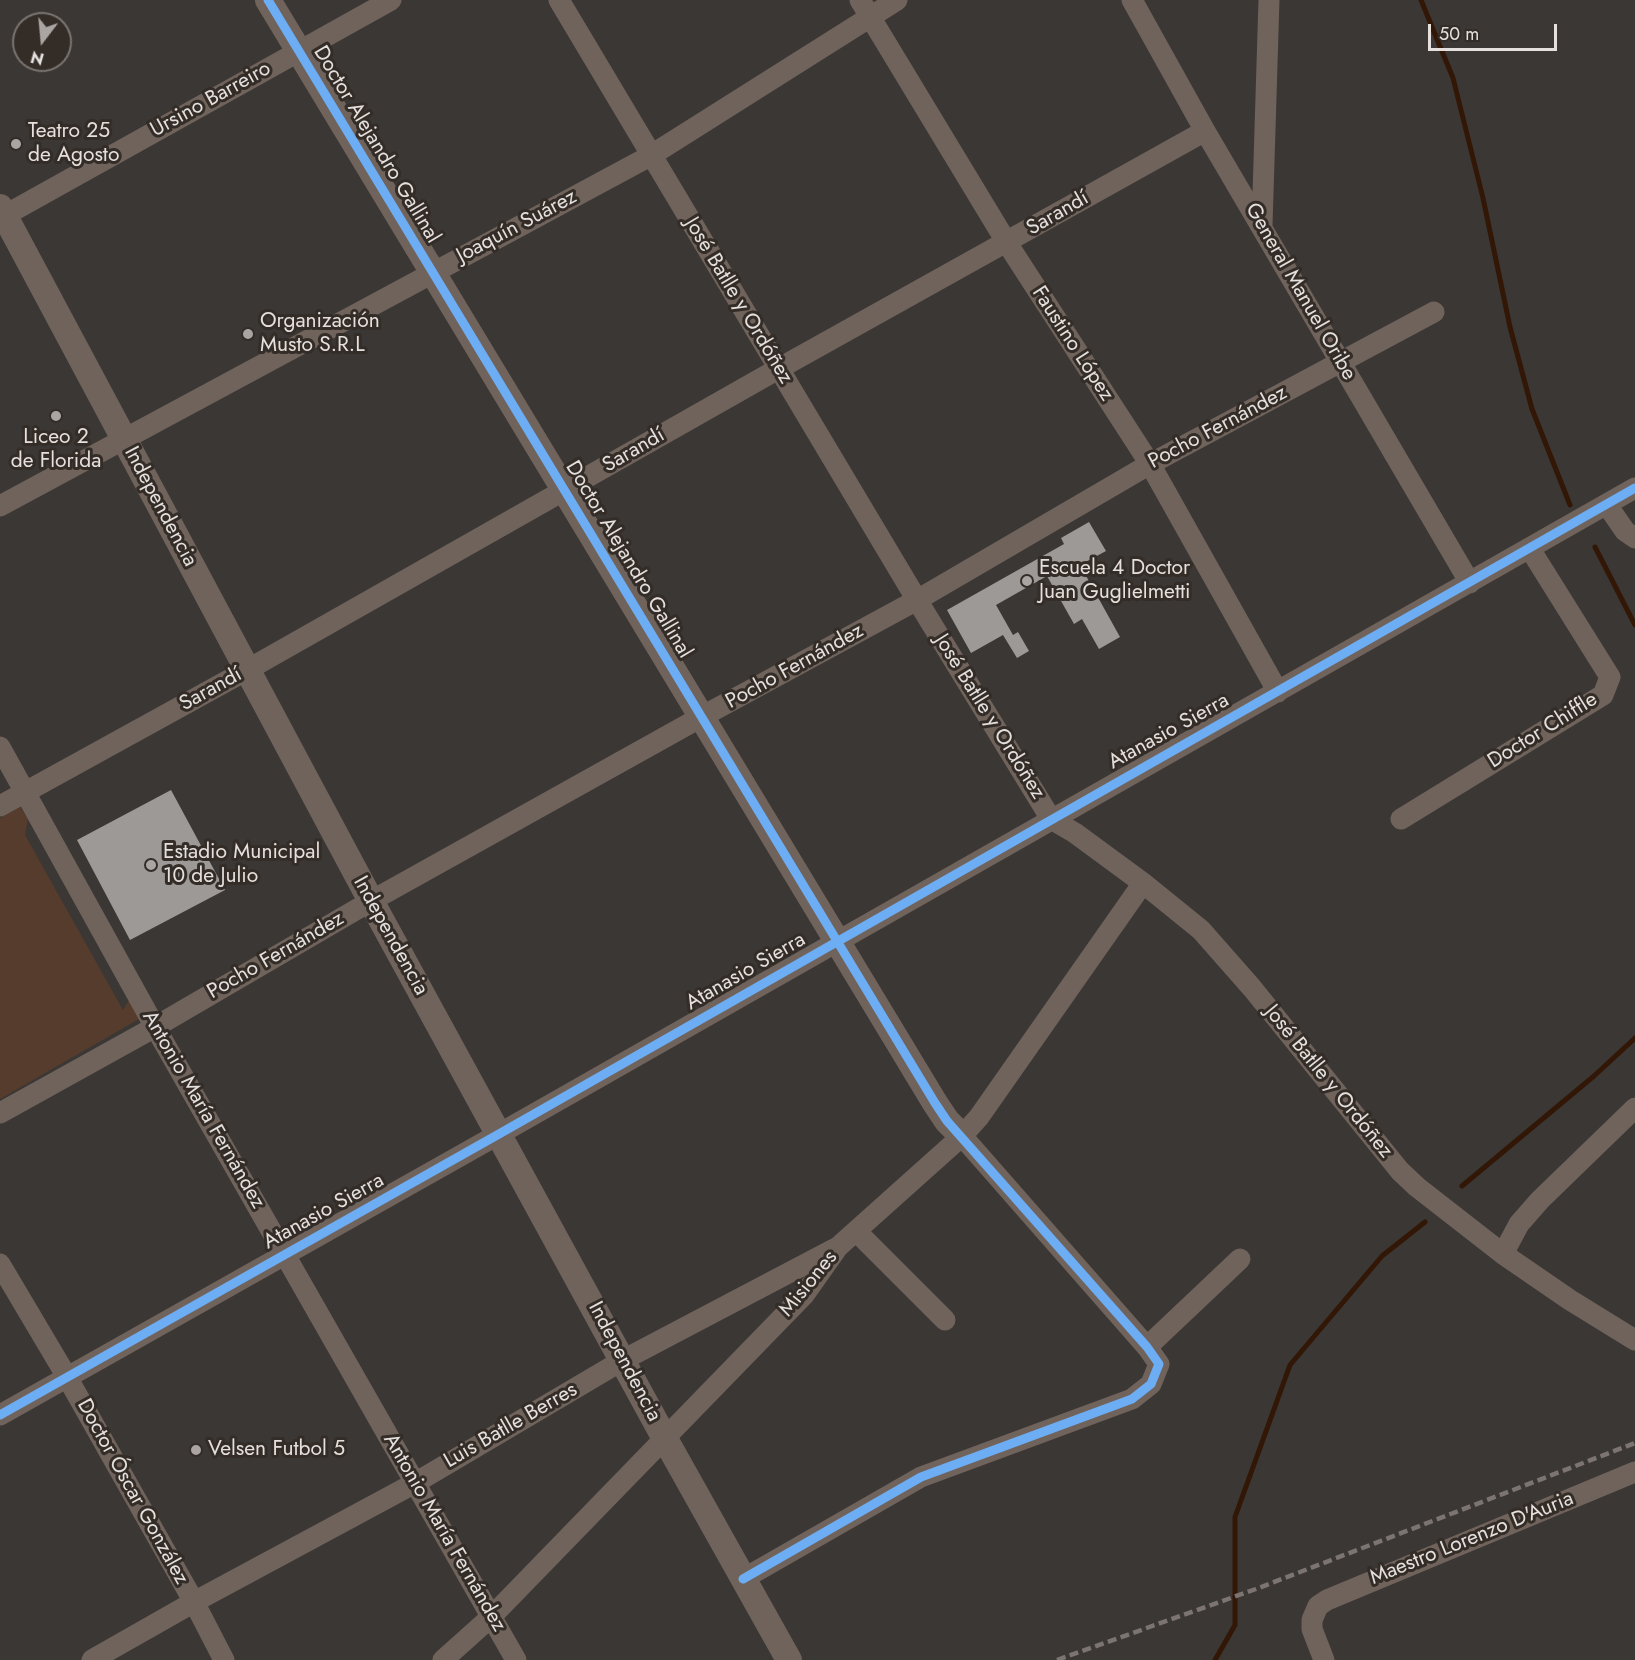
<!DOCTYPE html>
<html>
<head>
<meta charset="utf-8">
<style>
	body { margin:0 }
	#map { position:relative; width:1635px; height:1660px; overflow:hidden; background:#3b3734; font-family:Jost,sans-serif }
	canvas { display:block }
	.north { position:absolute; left:12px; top:12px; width:60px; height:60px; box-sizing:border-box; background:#332c27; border:2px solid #7a7470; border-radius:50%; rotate:196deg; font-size:16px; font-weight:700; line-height:24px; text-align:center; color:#e5e0dd }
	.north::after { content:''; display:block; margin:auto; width:21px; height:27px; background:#aaa5a2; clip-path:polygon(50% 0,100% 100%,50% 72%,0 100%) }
	.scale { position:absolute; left:1428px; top:24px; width:129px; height:27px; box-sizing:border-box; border:3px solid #e5e0dd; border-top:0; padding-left:8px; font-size:18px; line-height:21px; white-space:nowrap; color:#e5e0dd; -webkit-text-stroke:4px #332c27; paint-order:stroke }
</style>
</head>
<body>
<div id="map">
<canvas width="1635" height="1660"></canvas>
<div class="north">N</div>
<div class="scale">50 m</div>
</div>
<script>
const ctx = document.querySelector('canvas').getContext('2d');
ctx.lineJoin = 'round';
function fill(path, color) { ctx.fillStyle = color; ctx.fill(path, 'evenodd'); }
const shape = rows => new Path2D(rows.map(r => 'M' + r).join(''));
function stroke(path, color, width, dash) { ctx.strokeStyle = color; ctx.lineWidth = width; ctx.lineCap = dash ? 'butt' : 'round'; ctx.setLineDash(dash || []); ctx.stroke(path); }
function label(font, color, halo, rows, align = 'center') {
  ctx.font = font + ' Jost,sans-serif'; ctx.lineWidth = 6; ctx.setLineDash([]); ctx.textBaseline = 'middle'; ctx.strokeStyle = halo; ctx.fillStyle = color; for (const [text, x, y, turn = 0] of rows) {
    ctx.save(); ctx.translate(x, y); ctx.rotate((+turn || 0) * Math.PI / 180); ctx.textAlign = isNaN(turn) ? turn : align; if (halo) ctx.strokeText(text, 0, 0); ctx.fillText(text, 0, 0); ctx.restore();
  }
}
fill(shape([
	[20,807,28,819,25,835,123,1010,129,1000,139,1019,0,1099,0,818]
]), '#563c2d');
stroke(shape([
	[1421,0,1453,78,1483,198,1510,327,1532,409,1570,505],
	[1595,547,1635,625],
	[1462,1186,1594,1076,1635,1038],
	[1215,1660,1235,1625,1235,1517,1290,1365,1382,1256,1425,1222]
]), '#321706', 5);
fill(shape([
	[1089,522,1106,551,1080,565,1120,637,1099,649,1082,619,1074,624,1047,576,996,605,1013,635,1018,632,1029,651,1017,658,1003,635,971,653,947,610,1064,544,1061,538],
	[171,790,225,890,130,940,77,840]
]), '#9d9996');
stroke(shape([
	[559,0,917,600,1051,819,1075,833,1143,883,1201,930,1252,988,1400,1171,1417,1187,1503,1254,1570,1300,1635,1340],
	[860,0,1007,243,1150,464,1278,692],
	[1132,0,1205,131,1470,583],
	[0,218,391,0],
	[1262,226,1269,0],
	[1607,505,1625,531,1635,538],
	[0,506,650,156,897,0],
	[0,747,155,1027,516,1660],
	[0,806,247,670,778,369,1205,131],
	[1401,819,1603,695,1610,677,1530,549],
	[0,1113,155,1027,371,901,703,716,917,600,1150,464,1434,312],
	[856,1231,945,1320],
	[1503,1254,1519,1224,1540,1200,1635,1108],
	[0,1264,67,1377,194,1602,224,1660],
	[1147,1347,1240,1259],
	[0,1415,499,1134,1635,488],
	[743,1579,921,1477,1132,1399,1151,1384,1159,1364,1147,1347,962,1136],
	[92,1660,194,1602,415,1483,623,1360,834,1249],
	[443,1660,491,1617,804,1295,838,1247,962,1136,979,1117,1143,883],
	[1324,1660,1312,1629,1312,1620,1318,1606,1327,1600,1635,1472]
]), '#6f635c', 21);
stroke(shape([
	[268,0,935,1103,947,1121,962,1136],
	[0,207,371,901,664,1437,789,1660]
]), '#6f635c', 26);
stroke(shape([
	[1057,1660,1256,1589,1635,1443]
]), '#7c7470', 4.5, [9, 4.5]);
stroke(shape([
	[268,0,935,1103,947,1121,1147,1347,1159,1364,1151,1384,1132,1399,921,1477,743,1579],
	[0,1415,499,1134,1635,488]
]), '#6dadf4', 9);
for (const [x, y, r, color] of [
	[16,144,6,"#aaa5a2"],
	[248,334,6,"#aaa5a2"],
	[56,416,6,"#aaa5a2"],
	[1027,581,6,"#aaa5a2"],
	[151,865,6,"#aaa5a2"],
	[196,1450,6,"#aaa5a2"]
]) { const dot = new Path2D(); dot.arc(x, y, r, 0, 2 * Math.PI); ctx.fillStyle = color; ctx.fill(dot); stroke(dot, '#332c27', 2); }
label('21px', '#e5e0dd', '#332c27', [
	["Ursino Barreiro",211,100,-29],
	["Doctor Alejandro Gallinal",376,145,59],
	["Sarandí",1058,214,-30],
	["Joaquín Suárez",517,227,-28],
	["General Manuel Oribe",1300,292,60],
	["José Batlle y Ordóñez",738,301,59],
	["Faustino López",1072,344,57],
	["Pocho Fernández",1218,428,-28],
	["Sarandí",634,451,-30],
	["Independencia",160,507,62],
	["Doctor Alejandro Gallinal",628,560,59],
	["Pocho Fernández",795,667,-29],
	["Sarandí",211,690,-29],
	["José Batlle y Ordóñez",989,717,58],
	["Doctor Chiffle",1543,731,-32],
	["Atanasio Sierra",1169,732,-29],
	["Independencia",390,936,61],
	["Pocho Fernández",276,956,-30],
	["Atanasio Sierra",746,972,-30],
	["José Batlle y Ordóñez",1328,1082,51],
	["Antonio María Fernández",203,1110,60],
	["Atanasio Sierra",324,1212,-29],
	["Misiones",809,1284,-51],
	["Independencia",624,1362,62],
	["Luis Batlle Berres",511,1426,-30],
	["Doctor Óscar González",132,1492,61],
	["Antonio María Fernández",444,1533,60],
	["Maestro Lorenzo D'Auria",1472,1539,-22]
]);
label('21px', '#e5e0dd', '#332c27', [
	["Teatro 25",28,132],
	["de Agosto",28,156],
	["Organización",260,322],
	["Musto S.R.L",260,346],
	["Liceo 2",56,438,"center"],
	["de Florida",56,462,"center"],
	["Escuela 4 Doctor",1039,569],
	["Juan Guglielmetti",1039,593],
	["Estadio Municipal",163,853],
	["10 de Julio",163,877],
	["Velsen Futbol 5",208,1450]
], 'left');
</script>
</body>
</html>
